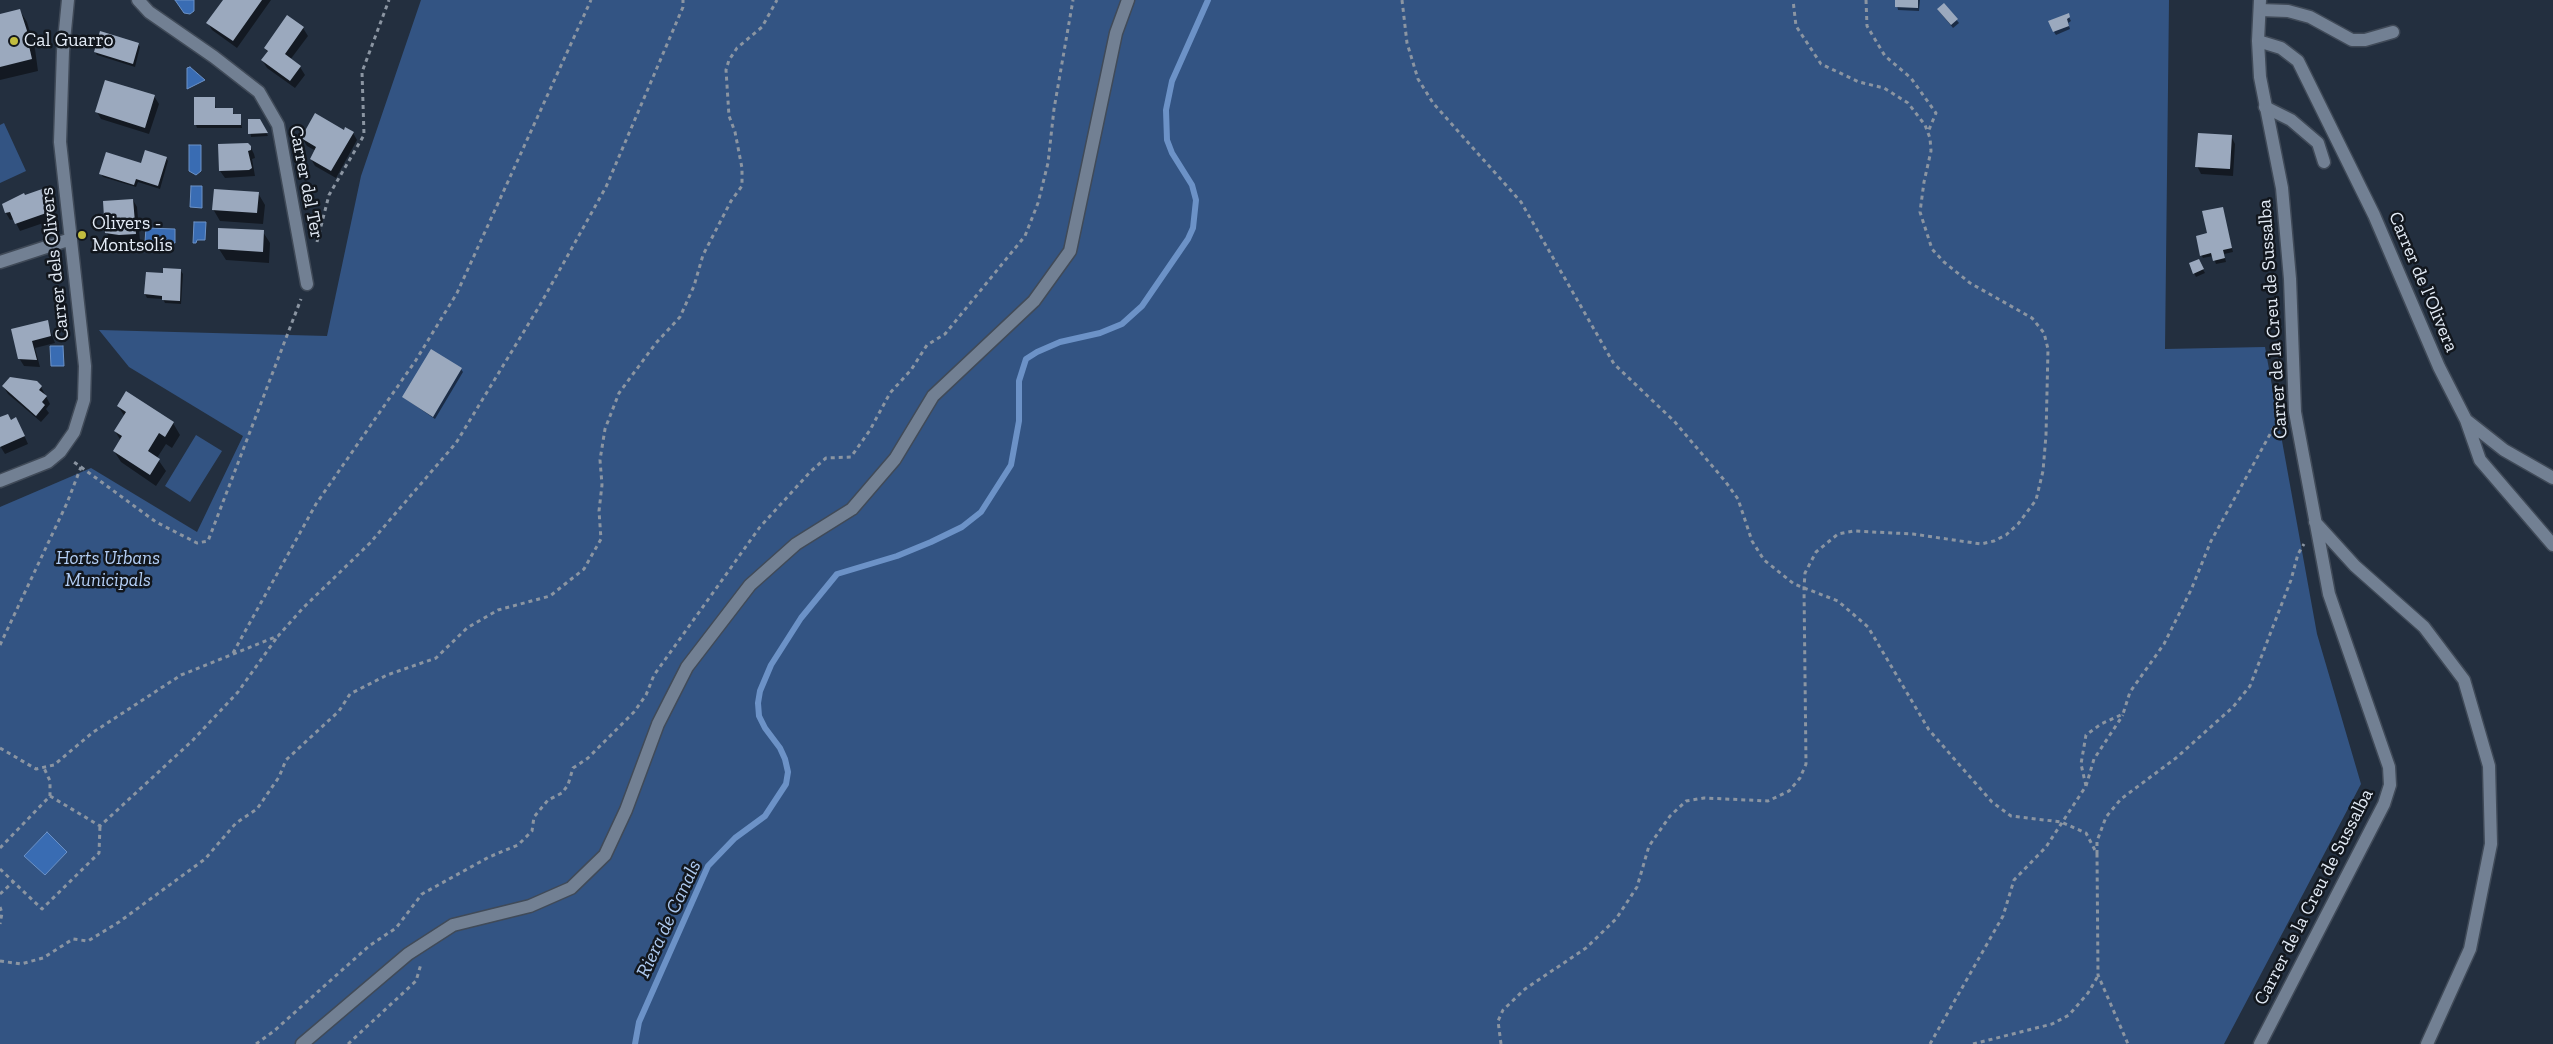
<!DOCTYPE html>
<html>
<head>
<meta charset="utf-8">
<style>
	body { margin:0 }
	canvas { display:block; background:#232f3f }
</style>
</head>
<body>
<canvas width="2553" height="1044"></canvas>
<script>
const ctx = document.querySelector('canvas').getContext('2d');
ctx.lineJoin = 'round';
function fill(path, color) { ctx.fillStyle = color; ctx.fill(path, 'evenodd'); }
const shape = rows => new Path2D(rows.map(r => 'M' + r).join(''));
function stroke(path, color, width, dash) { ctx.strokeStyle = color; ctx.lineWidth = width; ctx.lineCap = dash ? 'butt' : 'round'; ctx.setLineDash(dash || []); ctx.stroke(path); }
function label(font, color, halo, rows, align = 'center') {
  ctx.font = font + ' "Zilla Slab",serif'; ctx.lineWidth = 5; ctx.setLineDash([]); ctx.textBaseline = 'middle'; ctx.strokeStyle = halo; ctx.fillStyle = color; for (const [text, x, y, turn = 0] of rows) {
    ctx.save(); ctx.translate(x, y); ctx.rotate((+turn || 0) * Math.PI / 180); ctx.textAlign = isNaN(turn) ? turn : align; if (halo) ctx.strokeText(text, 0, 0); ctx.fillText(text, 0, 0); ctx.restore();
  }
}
fill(shape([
	[421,0,2169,0,2165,349,2265,347,2317,634,2361,784,2224,1044,0,1044,0,507,91,468,197,532,243,436,129,367,99,330,327,336,361,176],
	[4,123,26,171,0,183,0,125],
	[196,435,222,451,190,502,165,486]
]), '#335483');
const water = shape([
	[175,0,194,0,194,11,190,14,184,13,175,0],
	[190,67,205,80,187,89,187,68,190,67],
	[189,145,201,145,201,171,196,175,189,171,189,145],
	[191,186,202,186,202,208,190,207,191,186],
	[194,222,206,222,205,240,197,240,196,243,193,243,194,222],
	[146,228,175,229,175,243,145,242,146,228],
	[63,346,64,366,51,366,50,346,63,346],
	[47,832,67,852,45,875,24,856,47,832]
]);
fill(water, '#396cb3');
stroke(water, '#6c92c7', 1);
fill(shape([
	[224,0,271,0,237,48,212,30,208,23],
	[1896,0,1920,0,1919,11,1898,10],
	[1944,5,1959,23,1953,28,1938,10],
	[20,11,27,22,35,49,38,71,0,80,0,15],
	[2068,15,2071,21,2068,23,2070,29,2056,35,2054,32],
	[303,28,308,36,290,60,300,67,305,75,295,88,267,68,262,60,268,53,265,48],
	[138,44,140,47,135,67,97,55,95,52],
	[154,96,159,104,149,134,101,119,97,112],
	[214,99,216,109,232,109,234,115,240,115,242,128,197,128,196,125],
	[260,120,268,136,251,137,249,121],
	[344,131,353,133,357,140,336,178,315,166,311,159,316,151,307,146,302,138],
	[2231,136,2235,144,2233,176,2201,174,2197,166],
	[250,146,254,154,255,158,252,159,255,176,225,178,220,171],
	[166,158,168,161,160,189,138,182,136,187,103,177,101,174],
	[44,190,55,219,20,231,14,219,10,220,6,213,25,196],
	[258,193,265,205,263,224,220,221,213,209],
	[133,200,137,207,140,241,111,240,106,232],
	[2222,208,2233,252,2224,254,2226,262,2216,264,2213,256,2203,258,2201,255,2208,234],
	[263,232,270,243,269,263,226,260,219,249],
	[2200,264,2205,273,2196,277,2194,273],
	[181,271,183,274,181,304,165,303,163,299,147,298,145,294,147,273,164,274],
	[47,322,55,343,35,348,40,367,24,366,19,358,13,330],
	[461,369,463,372,435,419,403,397],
	[3,386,41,387,50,404,46,409,49,413,41,422,8,394],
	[118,406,173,423,180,435,172,448,166,444,157,458,166,471,156,486,121,462,114,451,121,441,115,431,125,417],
	[0,419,20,426,28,444,5,454,0,446]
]), '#0007');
stroke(shape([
	[635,1044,639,1022,708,866,735,838,765,816,786,784,788,772,785,759,780,748,765,728,759,716,758,703,760,691,771,665,801,618,837,574,897,556,931,542,962,527,981,512,1011,465,1019,421,1019,381,1026,359,1037,352,1060,342,1100,333,1122,324,1142,306,1188,239,1193,228,1196,200,1192,185,1172,153,1167,140,1166,110,1172,81,1208,0]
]), '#6c92c7', 6);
fill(shape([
	[223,0,262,0,233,41,206,23],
	[1895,0,1918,0,1918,8,1895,7],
	[1944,3,1958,19,1951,25,1937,9],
	[20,9,29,37,27,37,32,59,0,67,0,14],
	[2069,13,2070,17,2067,19,2069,26,2053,32,2048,21],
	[287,15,304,27,285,54,301,66,290,81,261,60,268,51,264,48],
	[100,31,139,43,133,64,94,52],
	[105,80,155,95,145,128,95,112],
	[194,97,215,97,215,108,233,108,233,114,241,114,241,125,194,125],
	[315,113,344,130,345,127,354,132,331,171,310,159,316,147,301,138],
	[248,119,260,119,268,133,248,134],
	[2198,133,2232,135,2230,169,2195,167],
	[248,143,251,146,251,150,248,151,252,168,249,170,219,171,218,144],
	[145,150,167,157,158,186,136,179,134,185,99,174,106,152,141,163],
	[45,188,52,211,15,224,10,212,5,213,2,204,24,193,25,195],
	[214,189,259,192,257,213,212,210],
	[133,199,136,234,119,235,105,233,103,201],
	[2223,207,2232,248,2223,250,2225,258,2213,261,2211,253,2200,256,2196,236,2207,233,2202,211],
	[218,228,264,230,263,252,218,249],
	[2199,259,2204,269,2193,274,2189,263],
	[163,268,181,269,180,301,162,300,162,296,144,294,146,272,163,273],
	[48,320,51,336,32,341,37,360,18,359,11,329],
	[431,349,462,368,433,417,402,397],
	[10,377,37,381,42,386,39,390,47,396,42,402,45,405,36,416,2,386],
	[126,391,174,422,165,437,159,433,148,451,160,459,150,475,113,451,122,436,114,431,126,412,117,406],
	[8,414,11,420,16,417,25,436,0,447,0,417]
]), '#9ba9be');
const service = shape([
	[2260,10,2288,11,2310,17,2352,40,2365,40,2393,32],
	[2265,107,2291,120,2318,143,2324,162]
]);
const minor = shape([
	[138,0,149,12,214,57,259,92,278,125,307,284],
	[2258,41,2281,48,2298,61,2374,215,2439,367,2466,420,2480,460,2553,545],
	[0,262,71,239],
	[2466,420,2504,450,2553,478],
	[0,481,48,462,60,452,74,432,84,400,85,366,60,142,63,51,68,0],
	[2315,522,2355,566,2424,627,2464,680,2489,766,2491,844,2470,949,2427,1044],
	[2260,1044,2384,804,2390,785,2389,767,2329,594,2295,412,2290,279,2282,188,2260,77,2258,41,2260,0]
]);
const tertiary = shape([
	[302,1044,408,954,453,925,530,906,571,888,605,855,626,810,658,724,687,667,750,585,796,544,852,509,895,459,933,396,1034,301,1070,251,1116,33,1128,0]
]);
stroke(service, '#404a58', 15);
stroke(minor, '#404a58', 15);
stroke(tertiary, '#404a58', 15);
stroke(shape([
	[1402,0,1407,43,1418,79,1433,103,1521,202,1614,364,1674,421,1725,481,1738,499,1752,541,1764,560,1794,584,1838,601,1868,627,1929,730,1992,802,2011,816,2061,822,2086,833,2097,854,2098,975,2128,1044],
	[1866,0,1867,26,1885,56,1911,78,1936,113,1928,132],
	[317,242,329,195,364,135,362,72,389,0],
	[81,467,156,522,197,543,208,541,301,299],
	[0,645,67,503,81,467,71,460],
	[233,653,316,504,416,360,457,293,591,0],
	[0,748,36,769,54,765,92,733,181,675,278,636,304,607,370,543,456,443,540,305,606,187,683,7,683,0],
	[2086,786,2094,759,2123,715],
	[50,796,100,826,192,741,238,692,278,636],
	[0,848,50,796,50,781,44,768],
	[2097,854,2097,841,2106,817,2121,799,2176,758,2233,707,2250,686,2291,580,2298,554,2304,544],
	[0,869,42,909,99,853,100,826],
	[0,894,13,882],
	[0,907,2,913,0,924],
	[0,961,21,964,43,958,73,939,88,941,119,922,205,859,236,823,257,809,279,777,286,760,339,711,350,694,387,675,436,658,467,628,498,610,550,596,584,569,601,539,599,511,602,485,600,460,605,429,619,393,656,343,680,317,694,286,703,255,731,201,742,186,742,168,735,132,729,116,726,70,729,60,737,48,762,27,777,0],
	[256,1044,274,1031,369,946,396,928,422,894,489,857,518,845,532,831,534,817,548,800,562,793,568,785,573,768,588,758,634,712,646,695,654,675,760,527,811,471,826,458,851,457,870,430,890,393,911,370,927,345,945,334,1025,236,1038,203,1048,163,1054,109,1073,0],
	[348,1044,416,981,421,964],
	[1501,1044,1498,1021,1503,1010,1525,989,1586,948,1616,919,1637,887,1649,846,1670,816,1686,801,1704,798,1768,801,1789,791,1800,778,1806,764,1804,588,1805,573,1816,552,1838,534,1854,531,1913,534,1981,544,1994,541,2006,535,2018,524,2036,500,2043,471,2046,435,2048,349,2044,333,2032,318,1970,283,1944,262,1932,249,1920,212,1924,182,1931,151,1930,138,1925,125,1908,103,1884,88,1859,82,1821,64,1796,26,1793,0],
	[1930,1044,2003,916,2014,880,2046,847,2086,786,2081,764,2086,735,2101,724,2123,714,2130,692,2164,644,2191,590,2211,541,2279,418],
	[1973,1044,2052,1024,2069,1015,2088,993,2098,976]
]), '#8b95a2', 3, [4, 4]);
stroke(service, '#728093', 12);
stroke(minor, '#728093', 12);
stroke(tertiary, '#728093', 12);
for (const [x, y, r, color] of [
	[14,41,5,"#c2bd3f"],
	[82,235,5,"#c2bd3f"]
]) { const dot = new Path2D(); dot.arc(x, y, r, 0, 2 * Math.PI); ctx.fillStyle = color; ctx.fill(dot); stroke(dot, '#12171e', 2); }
label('19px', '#e3ebf6', '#12171e', [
	["Cal Guarro",24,41],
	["Olivers -",92,224],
	["Montsolís",92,246]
], 'left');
label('19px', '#e3ebf6', '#12171e', [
	["Carrer del Ter",306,182,79],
	["Carrer dels Olivers",55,264,-96],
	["Carrer de l'Olivera",2423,282,67],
	["Carrer de la Creu de Sussalba",2273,319,-94],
	["Carrer de la Creu de Sussalba",2314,897,-63]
]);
label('italic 19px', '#b4cff6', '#12171e', [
	["Horts Urbans",108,559],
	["Municipals",108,581]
]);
label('italic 20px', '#adc9ef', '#12171e', [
	["Riera de Canals",669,919,-65]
]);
</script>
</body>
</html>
